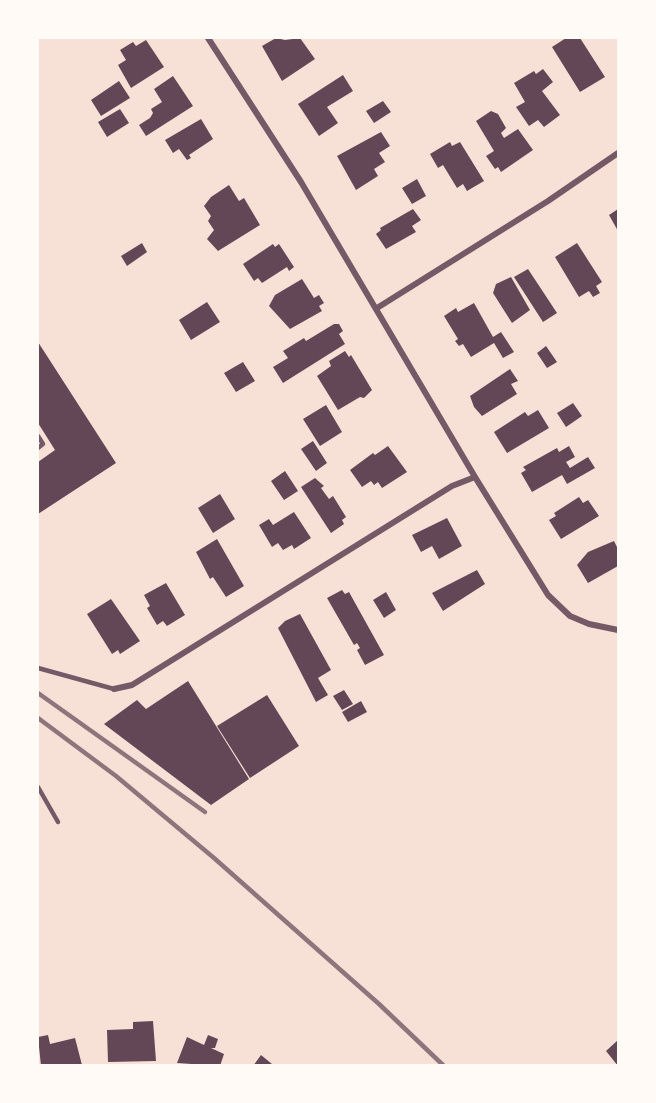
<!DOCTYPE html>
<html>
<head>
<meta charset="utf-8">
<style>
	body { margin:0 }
	#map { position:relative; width:656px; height:1103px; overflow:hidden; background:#f7e1d7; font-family:Karla,sans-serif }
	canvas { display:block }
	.frame { position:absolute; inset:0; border:39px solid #fffaf5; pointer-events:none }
</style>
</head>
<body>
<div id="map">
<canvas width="656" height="1103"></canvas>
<div class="frame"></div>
</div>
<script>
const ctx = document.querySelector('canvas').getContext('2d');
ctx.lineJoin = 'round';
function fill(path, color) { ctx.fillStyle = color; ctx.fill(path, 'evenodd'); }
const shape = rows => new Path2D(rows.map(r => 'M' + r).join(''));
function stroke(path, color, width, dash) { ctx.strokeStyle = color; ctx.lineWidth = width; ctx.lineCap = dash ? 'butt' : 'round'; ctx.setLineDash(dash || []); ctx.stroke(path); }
fill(shape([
	[276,38,285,40,300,38,315,59,282,81,262,46],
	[566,38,580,38,605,77,580,92,552,47],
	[146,40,164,67,131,88,118,65,126,60,120,50,133,42,136,46],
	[543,69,553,82,542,91,560,115,544,127,538,120,529,126,516,107,525,102,514,83,534,71,536,74],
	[343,75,353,91,327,107,338,123,319,136,298,104],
	[173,76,193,106,146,136,139,125,150,118,153,113,151,109,162,102,154,89],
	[119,81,130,98,101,116,91,100],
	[383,101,391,112,374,123,366,111],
	[120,109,129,123,107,137,98,122],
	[491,111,498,114,506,128,501,133,504,138,518,129,533,150,501,172,498,167,495,169,486,156,494,151,476,121],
	[201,119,213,139,189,155,191,158,187,160,179,149,173,153,165,140],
	[381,132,390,146,379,153,385,162,374,169,378,176,356,190,337,156],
	[450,142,452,146,460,142,484,181,467,191,463,184,457,188,443,165,438,168,430,154],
	[417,179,426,196,412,204,402,188],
	[229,185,239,201,244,198,260,225,218,251,207,239,214,230,208,221,211,216,204,206,211,197],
	[413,209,421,220,412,226,416,232,386,249,376,234,381,230,380,228],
	[618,209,618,231,609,215],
	[142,243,147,252,127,266,121,256],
	[577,243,602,282,596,286,600,293,593,297,589,291,579,297,555,257],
	[273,244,275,247,279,244,294,267,289,271,287,267,262,283,258,278,254,281,243,264],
	[528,269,557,313,543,322,514,277],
	[511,277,530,310,512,323,493,293,496,284],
	[302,279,314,298,319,295,324,303,319,306,322,311,290,329,269,306,275,295],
	[207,302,220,322,191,340,179,320],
	[474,303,493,337,501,332,514,352,503,358,494,343,471,357,463,344,459,346,455,341,458,339,444,316,456,308,458,312],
	[334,324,339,324,343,331,339,334,345,344,283,383,273,367,288,358,283,351,304,338,306,341],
	[38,342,116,463,38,514,38,462,55,450,38,423],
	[546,346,557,362,547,368,537,353],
	[345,351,349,357,351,355,372,390,364,398,360,397,338,410,317,376,331,366,329,361],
	[243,362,255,381,236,392,224,373],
	[510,369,518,381,511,384,517,394,482,416,474,407,470,396],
	[573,403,582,416,566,427,557,413],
	[326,405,342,432,320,446,303,419],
	[538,410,549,428,507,453,494,432,525,412,528,416],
	[313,441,327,463,316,471,301,449],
	[388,446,407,472,382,488,378,482,374,485,371,481,362,487,350,470,373,453,375,455],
	[569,446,575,457,566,462,570,468,588,457,595,468,567,484,562,475,532,492,521,473,526,470,523,467,557,448,559,452],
	[285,471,298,491,284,500,271,481],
	[315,478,324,486,321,488,329,499,333,496,346,517,342,520,344,524,331,533,301,487],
	[220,494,235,519,213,533,198,508],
	[579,497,583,503,588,500,599,516,561,539,549,520,556,516,554,513],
	[294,512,311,538,294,549,292,545,283,550,278,543,272,547,259,525,269,519,273,525],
	[447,518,462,546,439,559,432,546,421,552,412,535],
	[217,539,244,586,226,597,213,577,210,579,196,552],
	[614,541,618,549,618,566,588,583,577,565,588,552],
	[477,570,485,584,443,611,432,593],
	[166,583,185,615,167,626,163,621,157,625,147,608,150,606,144,595],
	[342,590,345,594,349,592,384,655,365,665,357,650,360,648,357,643,354,645,327,598],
	[386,592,396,610,384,618,373,600],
	[111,599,140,641,120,654,118,650,112,654,87,614],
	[300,614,331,670,318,678,328,695,316,702,278,628,285,621],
	[188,681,249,779,211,805,104,724,137,700,146,709],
	[344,690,353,704,342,710,333,696],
	[267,695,299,746,250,778,217,726],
	[361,701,367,712,348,722,342,712],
	[153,1021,156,1061,108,1062,107,1030,133,1029,133,1022],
	[48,1035,50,1044,75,1038,82,1065,41,1066,38,1037],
	[208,1035,218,1039,215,1048,211,1048,224,1054,220,1066,177,1063,187,1037,204,1045],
	[618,1040,618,1066,606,1051],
	[261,1055,272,1064,270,1066,253,1066]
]), '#644757');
stroke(shape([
	[38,436,43,444,38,448],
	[38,668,114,689],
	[38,787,58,822]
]), '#755966', 4.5);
stroke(shape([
	[208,38,301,182,475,477,548,595,570,616,589,624,618,630],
	[377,308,548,201,618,153],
	[114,689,132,685,452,486,475,477]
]), '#755966', 6);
stroke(shape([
	[38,693,205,812],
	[38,718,116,776,214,858,379,1004,444,1066]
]), '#8f747c', 4.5);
</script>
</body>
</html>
